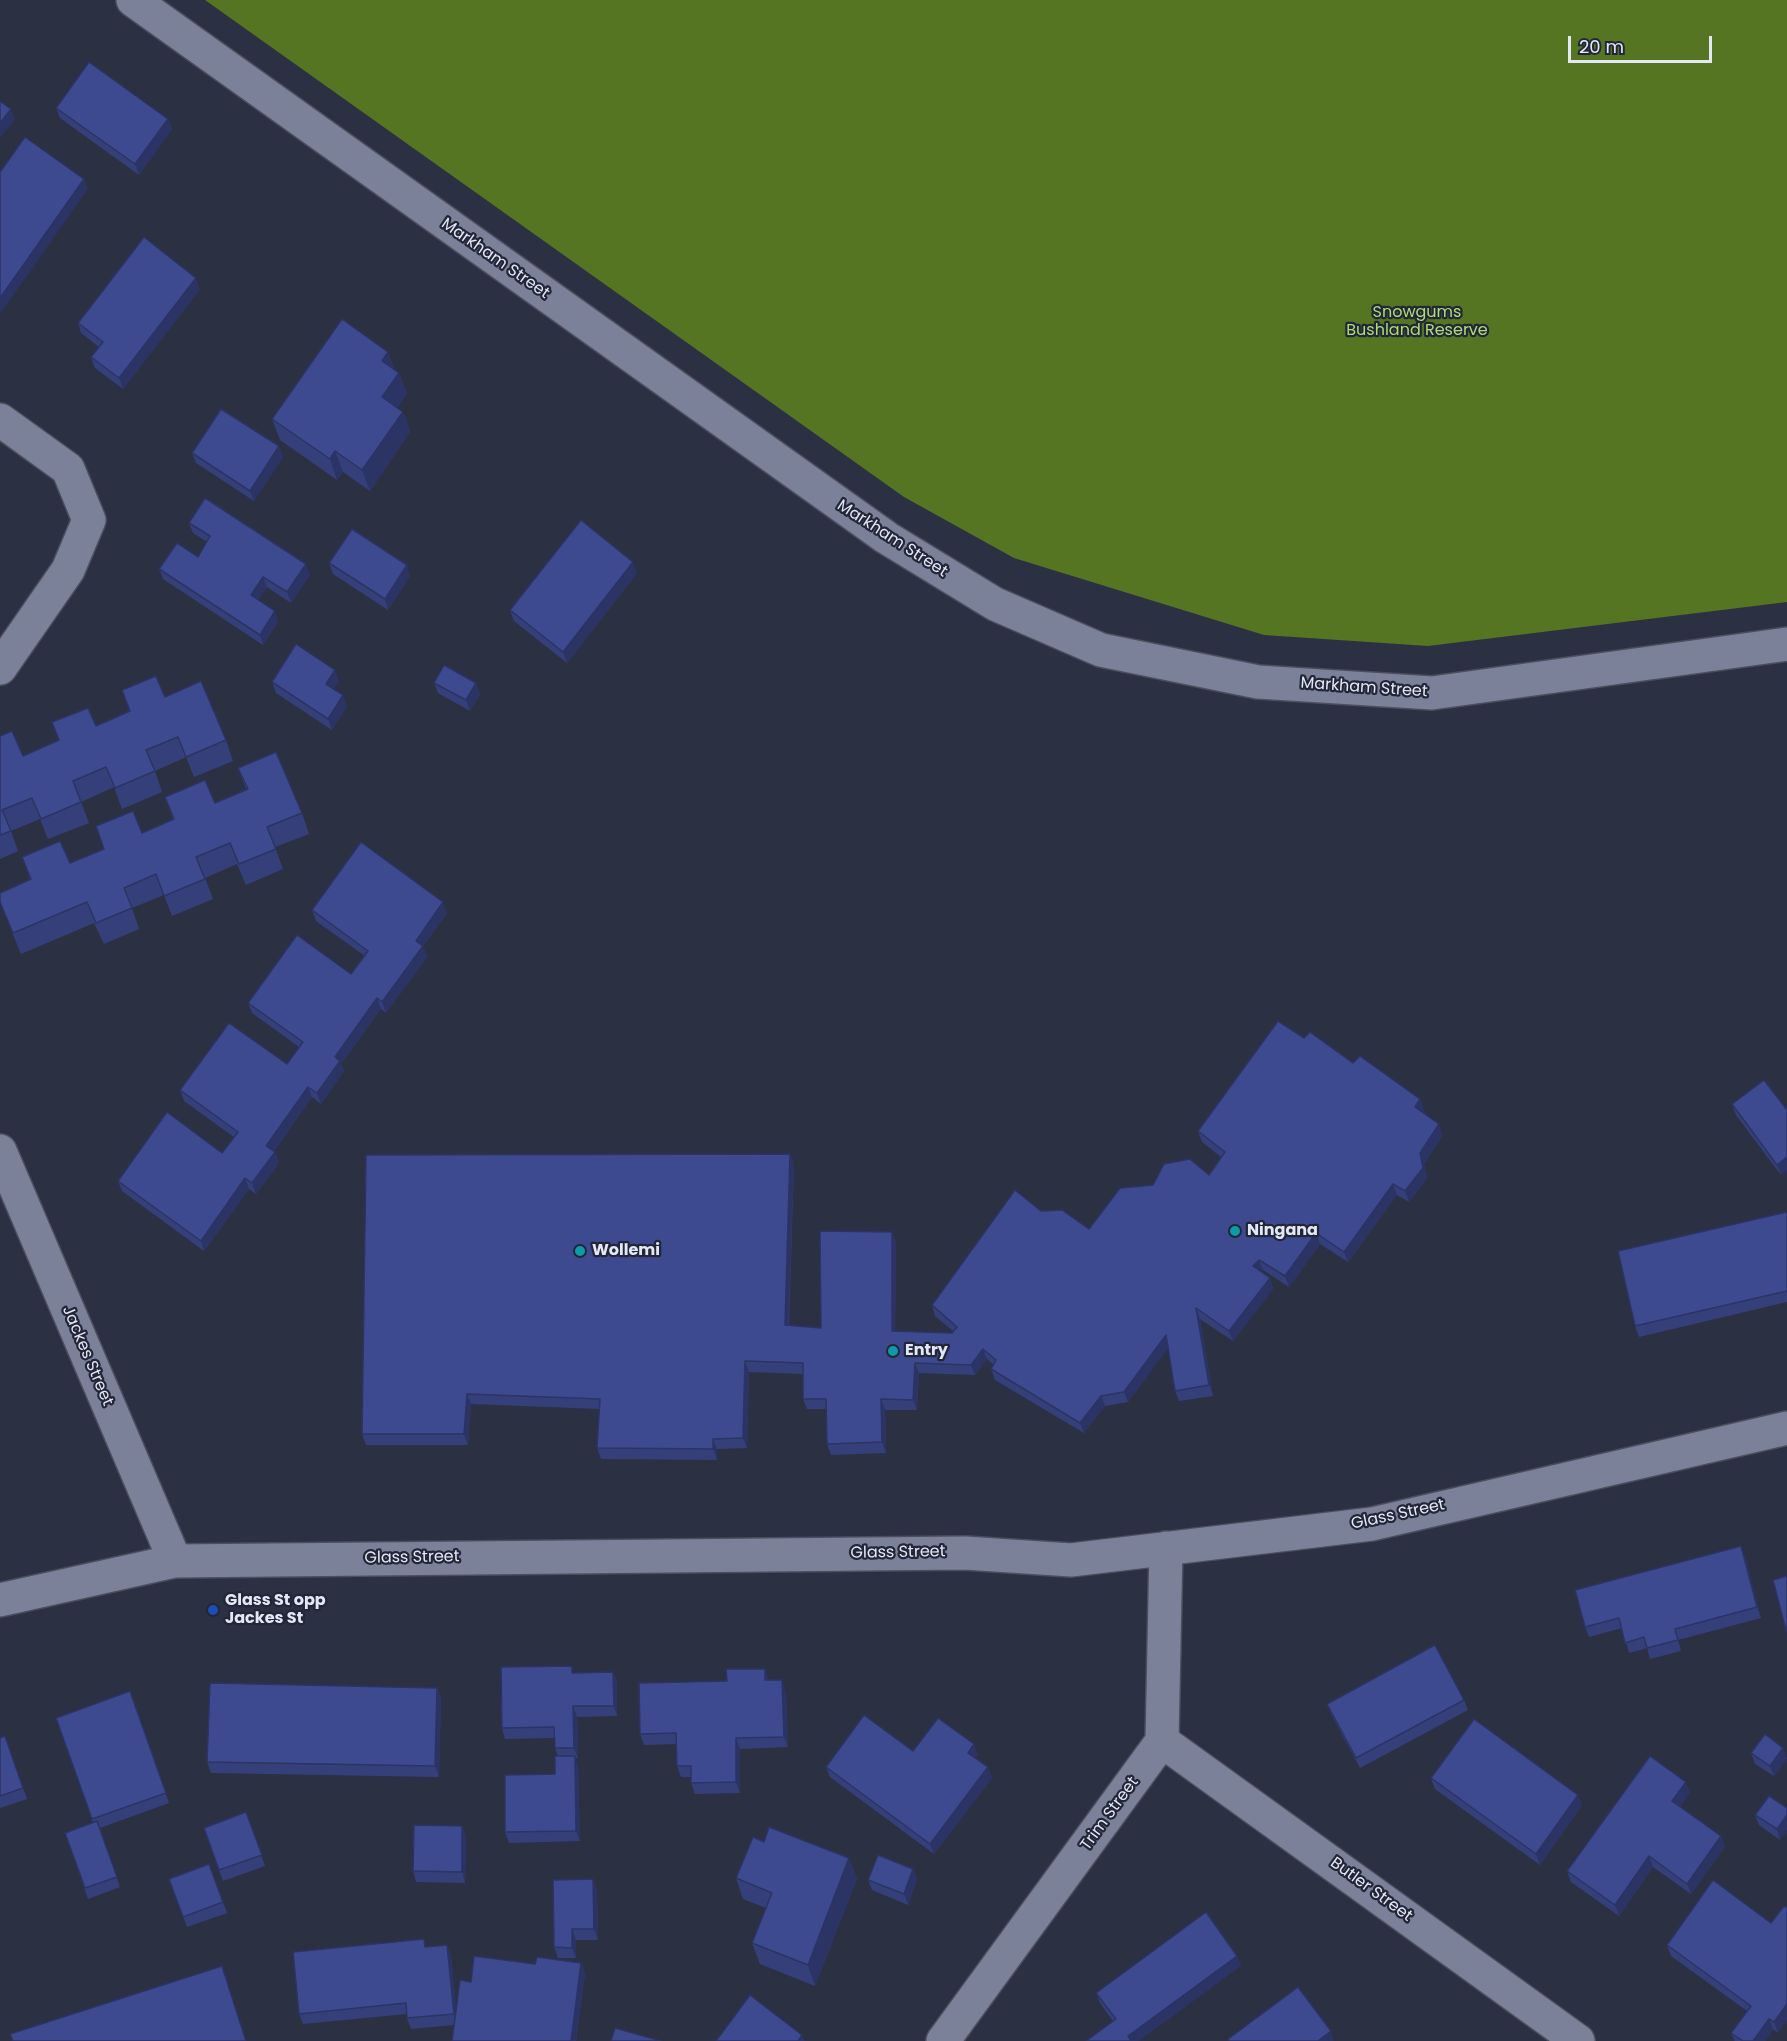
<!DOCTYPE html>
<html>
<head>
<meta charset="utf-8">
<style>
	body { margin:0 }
	#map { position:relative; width:1787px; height:2041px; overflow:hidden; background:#2c3043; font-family:Poppins,sans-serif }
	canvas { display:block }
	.scale { position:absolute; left:1568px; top:36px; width:144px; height:27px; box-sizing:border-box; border:3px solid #e4e8f4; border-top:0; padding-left:8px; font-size:18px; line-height:21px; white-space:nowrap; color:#e4e8f4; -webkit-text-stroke:4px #222639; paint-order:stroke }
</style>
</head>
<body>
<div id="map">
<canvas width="1787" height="2041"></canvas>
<div class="scale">20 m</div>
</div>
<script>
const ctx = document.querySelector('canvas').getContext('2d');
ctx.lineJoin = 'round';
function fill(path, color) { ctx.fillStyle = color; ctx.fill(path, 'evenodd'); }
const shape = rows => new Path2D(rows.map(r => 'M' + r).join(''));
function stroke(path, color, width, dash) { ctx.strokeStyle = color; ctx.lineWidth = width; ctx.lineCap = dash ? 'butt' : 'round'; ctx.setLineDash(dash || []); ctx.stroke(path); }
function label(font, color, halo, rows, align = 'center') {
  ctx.font = font + ' Poppins,sans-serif'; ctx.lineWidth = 4.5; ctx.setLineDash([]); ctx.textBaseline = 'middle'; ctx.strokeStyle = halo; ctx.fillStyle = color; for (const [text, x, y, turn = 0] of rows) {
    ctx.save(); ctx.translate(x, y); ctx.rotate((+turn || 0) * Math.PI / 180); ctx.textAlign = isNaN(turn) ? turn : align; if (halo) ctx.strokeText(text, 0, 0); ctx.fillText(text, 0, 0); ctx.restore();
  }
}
fill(shape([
	[205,0,1787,0,1787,602,1428,646,1264,635,1014,558,904,497]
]), '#567523');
const street = shape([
	[0,420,68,469,89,520,68,570,0,668],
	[0,1151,175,1561],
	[0,1600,175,1561,965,1553,1071,1560,1372,1524,1787,1428],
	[1162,1741,1578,2041],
	[943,2041,1162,1741,1166,1548]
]);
const secondary = shape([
	[133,0,887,538,995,604,1101,650,1258,682,1432,693,1787,644]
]);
stroke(street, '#4a4e5e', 36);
stroke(secondary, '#4a4e5e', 36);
stroke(street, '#7b8198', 33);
stroke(secondary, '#7b8198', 33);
fill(shape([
	[56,108,168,119,172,129,139,175,60,118],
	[200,289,123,389,95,368,91,357,99,347,81,333,78,323],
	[388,352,394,369,399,373,407,394,397,408,403,412,410,432,370,491,343,472,337,480,280,440,272,419],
	[279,446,283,457,254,501,196,463,192,453],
	[189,523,310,575,291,603,267,587,258,600,278,622,263,645,163,579,159,569,198,557,207,542,193,533],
	[329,563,410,576,388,610,333,574],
	[637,573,567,663,514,621,510,610],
	[339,680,333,689,347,706,332,730,276,693,272,682],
	[434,683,476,683,480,694,470,711,438,693],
	[122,690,165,697,226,740,233,761,194,777,186,757,155,771,162,792,122,809,114,787,81,802,89,823,48,839,40,819,11,831,18,851,0,859,0,736,23,756,59,740,52,722,96,726,129,711],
	[238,768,302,813,309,834,275,847,283,869,246,885,237,864,205,878,213,899,172,916,164,895,132,908,139,929,104,944,94,923,21,954,0,903,30,880,22,857,70,863,173,820,165,797,215,803,246,789],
	[312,910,447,913,423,946,427,957,386,1013,381,1009,341,1064,344,1071,321,1104,312,1097,274,1151,275,1152,279,1163,256,1194,249,1189,204,1251,122,1191,118,1181,222,1153,234,1137,184,1101,180,1090,287,1064,299,1047,252,1013,248,1003,351,974,365,956,316,921],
	[1304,1038,1353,1063,1420,1099,1424,1110,1423,1112,1443,1135,1424,1164,1427,1178,1409,1202,1397,1195,1348,1262,1320,1244,1289,1287,1263,1270,1261,1272,1270,1278,1273,1289,1233,1341,1200,1319,1213,1396,1179,1401,1175,1391,1168,1348,1128,1402,1105,1406,1084,1433,995,1380,991,1369,994,1365,987,1359,975,1375,919,1373,917,1410,885,1410,886,1453,831,1455,827,1444,826,1409,807,1409,803,1399,803,1374,749,1372,747,1448,717,1449,717,1460,601,1459,597,1448,600,1409,471,1404,468,1445,366,1445,362,1434,790,1154,794,1164,789,1326,821,1328,896,1242,895,1331,952,1333,953,1331,935,1316,932,1305,1041,1211,1089,1229,1153,1185,1209,1175,1221,1157,1202,1142,1198,1131],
	[1764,1080,1781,1175,1736,1115,1732,1104],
	[1787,1212,1787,1302,1639,1337,1635,1326],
	[1745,1556,1761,1618,1678,1640,1681,1651,1650,1659,1647,1648,1629,1653,1622,1628,1589,1637,1585,1627],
	[613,1672,617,1682,617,1716,577,1717,578,1758,575,1758,578,1766,580,1841,509,1843,505,1832,555,1774,558,1756,555,1748,554,1738,505,1739,502,1728,575,1673],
	[769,1679,769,1680,786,1691,788,1747,740,1749,740,1793,695,1794,691,1783,691,1777,681,1777,677,1766,677,1744,644,1745,640,1734,727,1681],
	[437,1688,441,1698,439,1777,211,1773,207,1762],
	[130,1691,169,1803,100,1828,120,1887,88,1899,65,1833,93,1823,56,1718],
	[1464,1700,1468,1710,1360,1768,1331,1714,1327,1704],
	[5,1736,27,1799,0,1808,0,1738],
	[974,1744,977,1755,975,1758,992,1778,934,1854,830,1777,826,1767,913,1751],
	[1751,1753,1787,1758,1774,1776,1755,1764],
	[1431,1778,1582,1805,1540,1865,1435,1789],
	[1690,1792,1680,1806,1725,1846,1691,1894,1653,1867,1619,1916,1571,1882,1567,1871],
	[1769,1796,1780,1840,1759,1825,1755,1815],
	[246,1812,265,1866,223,1881,204,1828],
	[462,1826,466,1837,465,1883,416,1882,413,1871],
	[764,1842,849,1858,857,1879,815,1986,760,1964,752,1943,766,1908,743,1899,736,1878],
	[209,1864,227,1913,187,1927,169,1879],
	[913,1869,917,1879,908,1905,872,1890,868,1880],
	[597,1890,598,1940,576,1940,576,1958,558,1958,554,1947],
	[1771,1923,1778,2033,1773,2029,1765,2041,1735,2041,1731,2033,1747,2011,1671,1956,1667,1945],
	[447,1945,451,1956,456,2009,471,1982,535,1964,581,1963,585,1973,576,2041,452,2041,454,2025,411,2029,407,2018,407,2014,303,2024,299,2014,427,1947],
	[1237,1956,1241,1966,1113,2021,1100,2003,1096,1993]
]), '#35407b');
fill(shape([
	[11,109,15,120,0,138,0,123],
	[168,119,172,129,139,175,135,164],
	[84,179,88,189,0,314,0,298],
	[196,278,200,289,123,389,119,378],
	[388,352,395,373,382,361],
	[399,373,407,394,390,418,382,397],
	[403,412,410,432,370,491,362,470],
	[279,446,283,457,254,501,250,491],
	[335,451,343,472,337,480,330,459],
	[633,562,637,573,567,663,563,652],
	[306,564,310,575,291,603,287,592],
	[407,565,410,576,388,610,385,599],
	[263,577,267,587,254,606,251,595],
	[275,611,278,622,263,645,260,635],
	[335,670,339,680,329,694,326,684],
	[476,683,480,694,470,711,466,700],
	[343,695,347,706,332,730,328,719],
	[443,902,447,913,423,946,427,957,386,1013,382,1002,416,941],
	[377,998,381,1009,341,1064,344,1071,321,1104,317,1093,335,1057],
	[308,1087,312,1097,270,1156,266,1146],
	[1420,1099,1424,1110,1419,1118,1415,1107],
	[1439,1124,1443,1135,1424,1164,1427,1178,1409,1202,1405,1191,1420,1153],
	[275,1152,279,1163,256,1194,252,1183],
	[790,1154,794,1164,788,1336,785,1325],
	[1787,1157,1787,1170,1781,1175,1777,1165],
	[245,1178,249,1189,204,1251,201,1241],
	[1393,1184,1397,1195,1348,1262,1344,1252],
	[892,1232,896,1242,895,1341,892,1331],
	[1316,1233,1320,1244,1289,1287,1285,1276],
	[1259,1260,1263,1270,1257,1277,1253,1266],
	[1270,1278,1273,1289,1233,1341,1229,1331],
	[1196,1308,1200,1319,1213,1396,1209,1385],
	[1166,1335,1170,1346,1128,1402,1124,1392],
	[983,1349,987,1359,975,1375,971,1365],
	[745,1361,749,1372,747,1448,743,1438],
	[915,1363,919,1373,917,1410,913,1400],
	[467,1394,471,1404,468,1445,464,1434],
	[1101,1396,1105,1406,1084,1433,1080,1423],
	[881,1399,885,1410,886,1453,882,1442],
	[713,1439,717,1449,717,1460,713,1449],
	[1741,1546,1745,1556,1761,1618,1757,1607],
	[765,1669,769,1679,769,1691,765,1680],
	[613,1672,617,1682,617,1716,614,1706],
	[782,1680,786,1691,788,1747,784,1737],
	[437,1688,441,1698,439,1777,435,1766],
	[573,1706,577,1717,578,1758,574,1748],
	[736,1738,740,1749,740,1793,736,1782],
	[974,1744,977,1755,971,1763,968,1753],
	[1783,1748,1787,1758,1774,1776,1770,1766],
	[575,1756,578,1766,580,1841,576,1831],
	[988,1767,992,1778,934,1854,930,1844],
	[1686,1782,1690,1792,1676,1811,1672,1801],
	[1578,1795,1582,1805,1540,1865,1536,1854],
	[1787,1815,1787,1831,1780,1840,1777,1829],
	[462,1826,466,1837,465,1883,462,1872],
	[1721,1836,1725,1846,1691,1894,1687,1884],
	[1649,1856,1653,1867,1619,1916,1615,1905],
	[849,1858,857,1879,815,1986,808,1965],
	[913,1869,917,1879,908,1905,904,1894],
	[593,1879,597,1890,598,1940,594,1929],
	[572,1929,576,1940,576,1958,572,1948],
	[447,1945,451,1956,458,2025,454,2014],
	[1237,1956,1241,1966,1139,2041,1130,2041,1128,2036],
	[581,1963,585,1973,576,2041,571,2041],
	[1787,2004,1787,2020,1778,2033,1774,2022],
	[1769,2019,1773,2029,1765,2041,1753,2041],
	[1331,2031,1334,2041,1318,2041],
	[802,2035,805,2041,798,2041]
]), '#2b3464');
const building = shape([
	[89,62,168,119,135,164,56,108,89,62],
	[0,101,11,109,0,123,0,101],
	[25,137,84,179,0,298,0,172,25,137],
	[144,237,196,278,119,378,91,357,103,342,78,323,144,237],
	[342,319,388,352,382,361,399,373,382,397,403,412,362,470,335,451,330,459,272,419,342,319],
	[221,409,279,446,250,491,192,453,221,409],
	[205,498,306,564,287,592,263,577,251,595,275,611,260,635,159,569,177,543,198,557,210,536,189,523,205,498],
	[581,520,633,562,563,652,510,610,581,520],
	[352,529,407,565,385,599,329,563,352,529],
	[296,644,335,670,326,684,343,695,328,719,272,682,296,644],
	[444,665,476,683,466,700,434,683,444,665],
	[156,676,165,697,201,681,226,740,186,757,178,737,146,750,155,771,115,788,106,767,73,781,81,802,41,819,32,798,2,810,11,831,0,835,0,736,12,731,23,756,59,740,52,722,88,708,96,726,130,711,122,690,156,676],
	[276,752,302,813,267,827,276,849,239,864,230,843,196,857,205,879,164,896,156,874,124,888,132,908,96,923,87,902,13,933,0,902,0,893,31,879,22,857,60,841,70,863,104,849,96,826,133,811,142,833,174,819,165,797,205,780,215,803,248,789,238,768,276,752],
	[361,842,443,902,416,941,423,946,382,1002,377,998,335,1057,340,1061,317,1093,308,1087,266,1146,275,1152,252,1183,245,1178,201,1241,118,1181,167,1112,222,1153,238,1132,180,1090,229,1023,287,1064,303,1042,248,1003,297,935,351,974,368,951,312,910,361,842],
	[1278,1021,1304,1038,1310,1032,1353,1063,1360,1056,1420,1099,1415,1107,1439,1124,1420,1153,1423,1168,1405,1191,1393,1184,1344,1252,1316,1233,1285,1276,1259,1260,1253,1266,1270,1278,1229,1331,1196,1308,1209,1385,1175,1391,1166,1335,1124,1392,1101,1396,1080,1423,991,1369,996,1360,983,1349,971,1365,915,1363,913,1400,881,1399,882,1442,827,1444,826,1399,803,1399,803,1363,745,1361,743,1438,713,1439,713,1449,597,1448,600,1399,467,1394,464,1434,362,1434,366,1155,790,1154,785,1325,821,1328,820,1231,892,1232,892,1331,952,1333,957,1327,932,1305,1015,1190,1041,1211,1062,1210,1089,1229,1120,1188,1153,1185,1164,1164,1190,1159,1209,1175,1225,1152,1198,1131,1278,1021],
	[1764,1080,1787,1110,1787,1157,1777,1165,1732,1104,1764,1080],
	[1787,1212,1787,1291,1635,1326,1618,1251,1787,1212],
	[1741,1546,1757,1607,1675,1629,1678,1640,1647,1648,1644,1637,1625,1643,1619,1618,1585,1627,1575,1590,1741,1546],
	[1787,1576,1787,1634,1773,1580,1787,1576],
	[1435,1645,1464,1700,1356,1758,1327,1704,1435,1645],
	[572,1666,572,1673,613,1672,614,1706,573,1706,574,1748,555,1748,554,1727,502,1728,501,1667,572,1666],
	[726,1669,765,1669,765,1680,782,1680,784,1737,736,1738,736,1782,691,1783,691,1766,677,1766,676,1733,640,1734,639,1683,727,1681,726,1669],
	[210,1683,437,1688,435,1766,207,1762,210,1683],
	[130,1691,166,1793,92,1819,56,1718,130,1691],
	[864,1715,913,1751,938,1718,974,1744,968,1753,988,1767,930,1844,826,1767,864,1715],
	[1474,1719,1578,1795,1536,1854,1431,1778,1474,1719],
	[1765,1734,1783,1748,1770,1766,1751,1753,1765,1734],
	[5,1736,23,1788,0,1796,0,1738,5,1736],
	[555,1756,575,1756,576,1831,505,1832,505,1775,555,1774,555,1756],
	[1650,1756,1686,1782,1672,1801,1721,1836,1687,1884,1649,1856,1615,1905,1567,1871,1650,1756],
	[1769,1796,1787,1808,1787,1815,1777,1829,1755,1815,1769,1796],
	[246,1812,262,1855,219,1870,204,1828,246,1812],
	[97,1821,117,1877,85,1888,65,1833,97,1821],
	[414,1825,462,1826,462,1872,413,1871,414,1825],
	[769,1827,849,1858,808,1965,752,1943,772,1893,736,1878,753,1837,764,1842,769,1827],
	[878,1855,913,1869,904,1894,868,1880,878,1855],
	[209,1864,223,1902,183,1917,169,1879,209,1864],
	[593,1879,594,1929,572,1929,572,1948,554,1947,553,1880,593,1879],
	[1713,1880,1771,1923,1784,1906,1787,1908,1787,2004,1774,2022,1769,2019,1753,2041,1743,2041,1731,2033,1751,2006,1667,1945,1713,1880],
	[1206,1912,1237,1956,1128,2036,1131,2041,1086,2041,1116,2019,1096,1993,1206,1912],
	[424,1939,425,1947,447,1945,454,2014,407,2018,406,2003,299,2014,293,1952,424,1939],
	[474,1956,535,1964,537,1957,581,1963,571,2041,452,2041,460,1980,471,1982,474,1956],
	[222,1966,246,2041,13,2041,10,2034,222,1966],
	[1298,1987,1331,2031,1318,2041,1229,2041,1228,2039,1298,1987],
	[750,1995,802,2035,798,2041,716,2041,750,1995],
	[615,2028,661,2041,611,2041,615,2028]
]);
fill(building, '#3e4a8f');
stroke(building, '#2b3464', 1.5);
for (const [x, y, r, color] of [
	[1235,1231,6,"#0f9aa8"],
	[580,1251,6,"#0f9aa8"],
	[893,1351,6,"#0f9aa8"],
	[213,1610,6,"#1a4fb4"]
]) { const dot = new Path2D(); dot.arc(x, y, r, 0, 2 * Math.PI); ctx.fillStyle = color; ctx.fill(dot); stroke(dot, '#222639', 2); }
label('16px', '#e4e8f4', '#222639', [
	["Markham Street",495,259,35],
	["Markham Street",892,539,33],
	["Markham Street",1364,688,4],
	["Jackes Street",87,1356,67],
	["Glass Street",1398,1515,-12],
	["Glass Street",898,1553,-1],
	["Glass Street",412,1558,-1],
	["Trim Street",1110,1814,-54],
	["Butler Street",1371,1890,36]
]);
label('16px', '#b0dd71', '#222639', [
	["Snowgums",1417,313],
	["Bushland Reserve",1417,331]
]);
label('bold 16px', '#e4e8f4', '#222639', [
	["Ningana",1247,1231],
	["Wollemi",592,1251],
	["Entry",905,1351],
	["Glass St opp",225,1601],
	["Jackes St",225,1619]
], 'left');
</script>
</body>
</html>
